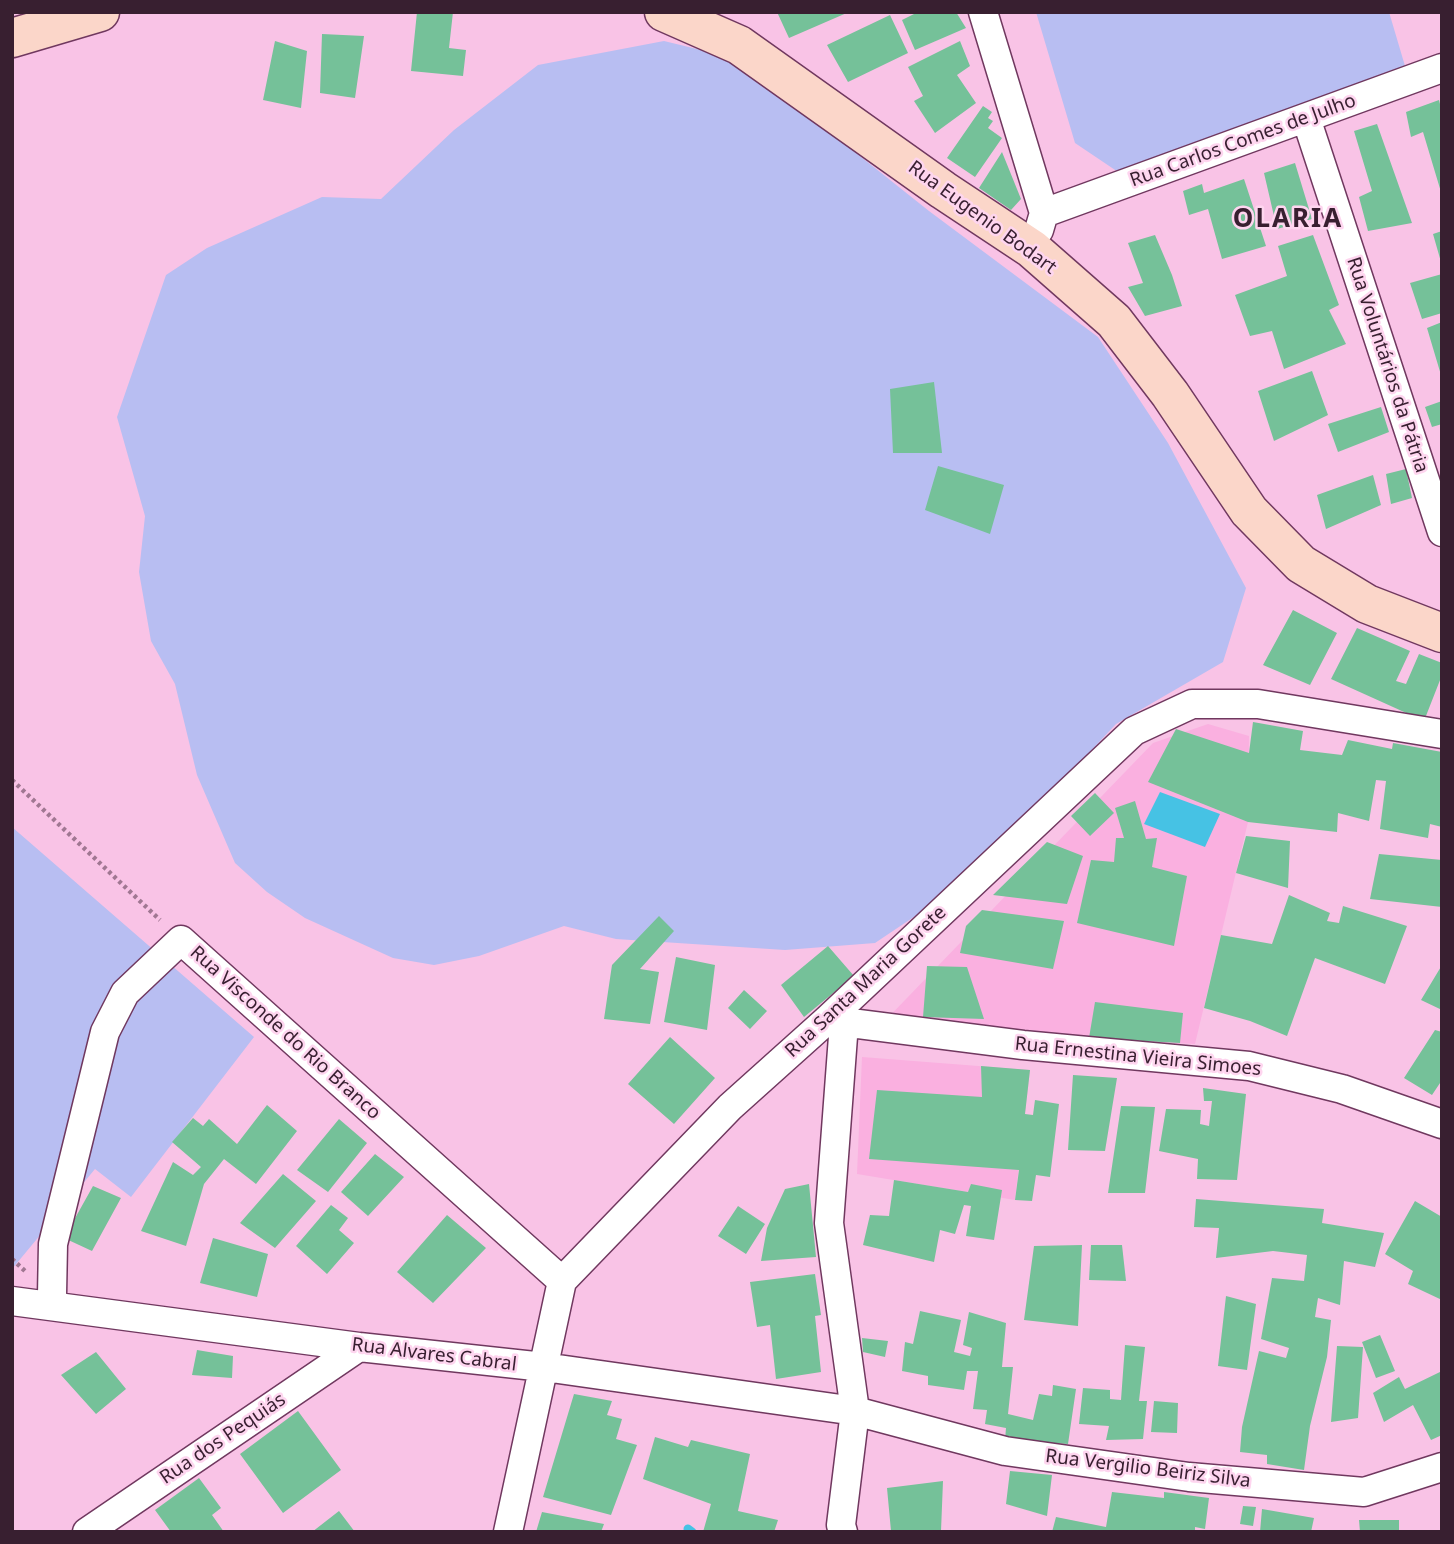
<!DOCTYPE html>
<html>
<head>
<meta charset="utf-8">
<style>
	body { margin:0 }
	#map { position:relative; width:1454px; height:1544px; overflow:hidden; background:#f9c3e6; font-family:"Noto Sans",sans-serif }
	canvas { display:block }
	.frame { position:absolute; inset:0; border:14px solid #381f30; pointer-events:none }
</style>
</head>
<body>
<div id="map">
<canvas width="1454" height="1544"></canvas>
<div class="frame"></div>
</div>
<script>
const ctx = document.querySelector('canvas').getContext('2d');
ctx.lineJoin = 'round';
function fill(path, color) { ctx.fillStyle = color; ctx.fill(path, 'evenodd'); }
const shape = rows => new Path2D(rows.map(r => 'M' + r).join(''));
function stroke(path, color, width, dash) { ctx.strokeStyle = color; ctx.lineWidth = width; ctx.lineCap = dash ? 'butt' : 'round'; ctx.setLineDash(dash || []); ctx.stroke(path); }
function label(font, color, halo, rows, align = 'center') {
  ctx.font = font + ' "Noto Sans",sans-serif'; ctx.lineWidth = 5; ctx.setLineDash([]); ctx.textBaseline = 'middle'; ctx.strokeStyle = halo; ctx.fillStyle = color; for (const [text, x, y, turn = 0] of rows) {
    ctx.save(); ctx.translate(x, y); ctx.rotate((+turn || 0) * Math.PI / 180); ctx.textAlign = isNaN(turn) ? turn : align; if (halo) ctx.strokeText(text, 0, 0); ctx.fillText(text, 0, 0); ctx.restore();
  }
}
fill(shape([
	[1208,724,1249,736,1248,822,1195,1044,879,1027,1153,743],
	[862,1057,1030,1070,1015,1200,857,1174]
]), '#fab0e0');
fill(shape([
	[1036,12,1389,12,1405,66,1302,117,1130,180,1075,143],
	[664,41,738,59,929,211,1098,337,1168,443,1246,588,1223,662,1116,724,972,878,875,943,785,950,616,939,564,926,479,956,434,965,393,958,305,918,267,892,235,863,197,775,175,684,151,641,139,572,145,516,117,417,166,275,207,248,322,197,381,199,454,130,538,65],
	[12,827,254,1037,131,1197,95,1169,12,1269]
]), '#b8bef2');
fill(shape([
	[1160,792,1220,814,1205,847,1144,824]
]), '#46c2e4');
stroke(shape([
	[688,1529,692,1532]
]), '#46c2e4', 9);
fill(shape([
	[417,12,453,12,449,48,466,50,463,76,411,71],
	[777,12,849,12,789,38],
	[918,12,956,12,966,28,915,50,902,20],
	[890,15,908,53,848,82,827,45],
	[322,34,364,36,355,98,320,93],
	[275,41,307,51,301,108,263,100],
	[960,41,970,66,957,75,976,103,935,133,914,101,923,96,908,67],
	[1439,100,1442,112,1441,192,1423,132,1411,137,1406,112],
	[983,106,992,112,988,118,993,121,988,128,1002,138,975,177,947,158],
	[1377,124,1412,223,1368,231,1359,197,1372,191,1354,131],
	[1002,152,1021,199,1011,210,979,188],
	[1295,163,1312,219,1277,229,1264,173],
	[1244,179,1266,246,1222,259,1208,209,1189,215,1183,191,1202,184,1204,193],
	[1442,231,1442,261,1441,262,1433,234],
	[1155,235,1172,275,1182,306,1145,316,1128,287,1143,283,1128,243],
	[1313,235,1339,305,1329,310,1346,344,1284,369,1272,331,1250,336,1235,295,1287,276,1278,246],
	[1442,274,1442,313,1422,319,1410,283],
	[1442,322,1442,375,1441,375,1427,328],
	[1312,371,1328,415,1274,441,1258,391],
	[934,382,942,453,893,453,890,389],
	[1442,401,1442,424,1432,427,1425,407],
	[1381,407,1389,432,1338,452,1328,424],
	[938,466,1004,485,990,534,925,510],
	[1406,469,1412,498,1391,504,1386,474],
	[1373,475,1381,505,1326,529,1317,495],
	[1293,610,1337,633,1310,685,1263,665],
	[1357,628,1410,651,1396,681,1406,684,1419,654,1442,663,1442,675,1424,721,1331,679],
	[1253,722,1303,731,1300,750,1342,755,1348,740,1392,749,1393,743,1442,752,1442,827,1430,824,1428,838,1380,829,1386,781,1376,780,1369,821,1338,813,1337,832,1248,822,1148,782,1176,729,1249,753],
	[1095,793,1114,813,1090,836,1071,816],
	[1135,801,1146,839,1157,838,1152,867,1187,876,1174,946,1077,923,1091,860,1114,862,1116,838,1124,838,1115,808],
	[1246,836,1290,841,1288,888,1236,873],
	[1047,842,1083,856,1067,904,993,895],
	[1379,854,1442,860,1442,907,1370,899],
	[1289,895,1330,913,1327,921,1339,923,1343,906,1407,926,1385,984,1315,958,1287,1036,1250,1021,1204,1008,1221,935,1272,944],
	[982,910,1064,921,1053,969,960,953,966,926],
	[659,916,674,931,640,969,659,972,650,1024,604,1019,612,965],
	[828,946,854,976,804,1017,781,985],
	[676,957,715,965,707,1030,664,1022],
	[1442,965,1442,1010,1421,1000],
	[927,966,967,967,984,1019,923,1017],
	[744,990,767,1011,750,1029,728,1008],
	[1095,1002,1183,1013,1180,1043,1089,1038],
	[1435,1030,1442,1032,1442,1080,1432,1095,1404,1078],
	[670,1037,715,1078,674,1124,628,1084],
	[981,1066,1030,1070,1025,1114,1033,1115,1035,1100,1059,1104,1050,1177,1036,1175,1032,1201,1015,1200,1019,1170,869,1159,877,1090,982,1097],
	[1073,1075,1117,1078,1105,1151,1068,1150],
	[1203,1088,1246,1094,1237,1180,1197,1179,1198,1159,1159,1151,1166,1109,1201,1110,1200,1124,1209,1126,1212,1101,1204,1101],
	[267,1105,297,1131,256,1184,224,1159,204,1184,186,1246,141,1231,173,1162,193,1175,201,1167,172,1142,193,1118,203,1126,209,1119,237,1144],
	[1121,1106,1155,1107,1145,1193,1108,1193],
	[339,1119,367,1143,328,1192,297,1170],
	[375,1154,404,1177,368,1216,341,1192],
	[283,1174,316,1201,275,1248,240,1223],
	[894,1180,968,1192,971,1184,1002,1190,994,1240,966,1236,971,1206,964,1205,955,1234,940,1230,934,1262,863,1245,870,1215,889,1216],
	[809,1184,816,1257,761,1261,767,1228,785,1189],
	[93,1186,121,1198,92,1251,64,1238],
	[1196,1199,1324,1209,1322,1223,1384,1233,1375,1267,1344,1261,1340,1305,1318,1298,1315,1317,1331,1320,1327,1357,1310,1426,1304,1470,1267,1464,1267,1455,1240,1452,1242,1427,1259,1351,1286,1358,1289,1348,1261,1339,1272,1278,1304,1281,1307,1255,1273,1251,1216,1258,1219,1228,1194,1227],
	[1415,1201,1442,1217,1442,1300,1408,1284,1413,1271,1385,1254],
	[331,1205,348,1218,339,1230,354,1243,327,1274,296,1246],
	[738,1206,765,1224,746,1254,718,1236],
	[447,1215,486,1248,433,1303,397,1272],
	[213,1238,268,1254,257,1297,200,1283],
	[1082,1245,1078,1326,1024,1320,1034,1246],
	[1091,1245,1122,1245,1126,1281,1089,1280],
	[815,1274,821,1315,815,1316,821,1372,776,1379,770,1325,757,1327,750,1282],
	[1226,1296,1256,1304,1247,1370,1218,1366],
	[920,1311,961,1320,954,1352,970,1356,972,1348,963,1345,969,1312,1006,1323,1002,1367,1013,1367,1008,1414,1033,1420,1039,1394,1052,1396,1053,1385,1076,1389,1068,1444,1005,1440,1006,1428,985,1424,987,1410,973,1409,978,1371,967,1371,964,1390,928,1385,928,1376,902,1371,905,1342,913,1344],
	[1380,1335,1395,1371,1376,1378,1362,1342],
	[862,1338,888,1341,885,1357,863,1352],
	[1125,1345,1145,1347,1139,1401,1147,1401,1143,1439,1106,1440,1109,1426,1079,1424,1083,1388,1110,1390,1110,1399,1121,1400],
	[1337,1346,1363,1347,1358,1418,1331,1422],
	[197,1350,233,1356,232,1378,192,1375],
	[96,1352,126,1389,96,1414,61,1375],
	[1442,1371,1442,1435,1431,1440,1413,1405,1384,1422,1373,1393,1399,1377,1405,1389],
	[574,1394,612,1401,607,1415,622,1419,616,1439,637,1445,611,1515,543,1497],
	[1154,1401,1178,1403,1177,1433,1151,1432],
	[298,1411,341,1470,283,1513,240,1454],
	[655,1437,688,1447,691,1440,750,1454,738,1511,778,1520,774,1532,703,1532,711,1504,643,1479],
	[1010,1471,1052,1475,1047,1516,1006,1504],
	[199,1478,221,1508,212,1515,224,1532,171,1532,155,1510],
	[943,1481,941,1531,891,1531,887,1488],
	[1112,1492,1164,1498,1164,1492,1209,1498,1205,1529,1195,1527,1195,1532,1052,1532,1056,1517,1106,1527],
	[1243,1506,1256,1507,1253,1526,1240,1524],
	[1262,1509,1314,1518,1311,1532,1260,1532],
	[339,1511,355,1532,312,1532],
	[542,1512,604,1524,601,1532,536,1532],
	[1359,1520,1399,1520,1399,1532,1360,1532]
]), '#75c199');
const street = shape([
	[983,12,1044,213,1039,230],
	[1306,118,1442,532],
	[1044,213,1442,68],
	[827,1020,1023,1045,1249,1066,1342,1089,1442,1124],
	[12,1301,359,1347,544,1367,855,1411,1005,1451,1189,1477,1364,1492,1442,1467],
	[55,1306,52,1295,53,1244,105,1032,125,993,181,940,562,1281],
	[87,1532,359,1347],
	[508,1532,562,1281,730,1107,827,1020,1134,731,1192,704,1258,704,1442,734],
	[843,1532,841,1525,855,1411,829,1223,844,1023]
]);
const secondary = shape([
	[664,12,739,45,943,190,1032,249,1114,321,1170,394,1249,511,1301,564,1367,604,1442,633],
	[12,38,100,12]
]);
stroke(street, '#70385f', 31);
stroke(secondary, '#70385f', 41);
stroke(shape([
	[12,780,160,920],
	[12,1259,25,1271]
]), '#a07792', 4.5, [3.5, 3.5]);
stroke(street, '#fff', 28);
stroke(secondary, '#fbd6c9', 38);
label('19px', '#381f30', '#fed5ef', [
	["Rua Carlos Comes de Julho",1243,141,-20],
	["Rua Eugenio Bodart",982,218,36],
	["Rua Voluntários da Pátria",1387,365,72],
	["Rua Santa Maria Gorete",866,982,-43],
	["Rua Visconde do Rio Branco",285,1033,42],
	["Rua Ernestina Vieira Simoes",1138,1057,6],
	["Rua Alvares Cabral",434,1355,7],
	["Rua dos Pequiás",223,1439,-34],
	["Rua Vergilio Beiriz Silva",1148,1469,7]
]);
ctx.letterSpacing = '2px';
label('bold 26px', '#381f30', '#fed5ef', [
	["OLARIA",1288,220]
]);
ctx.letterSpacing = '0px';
</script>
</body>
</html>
